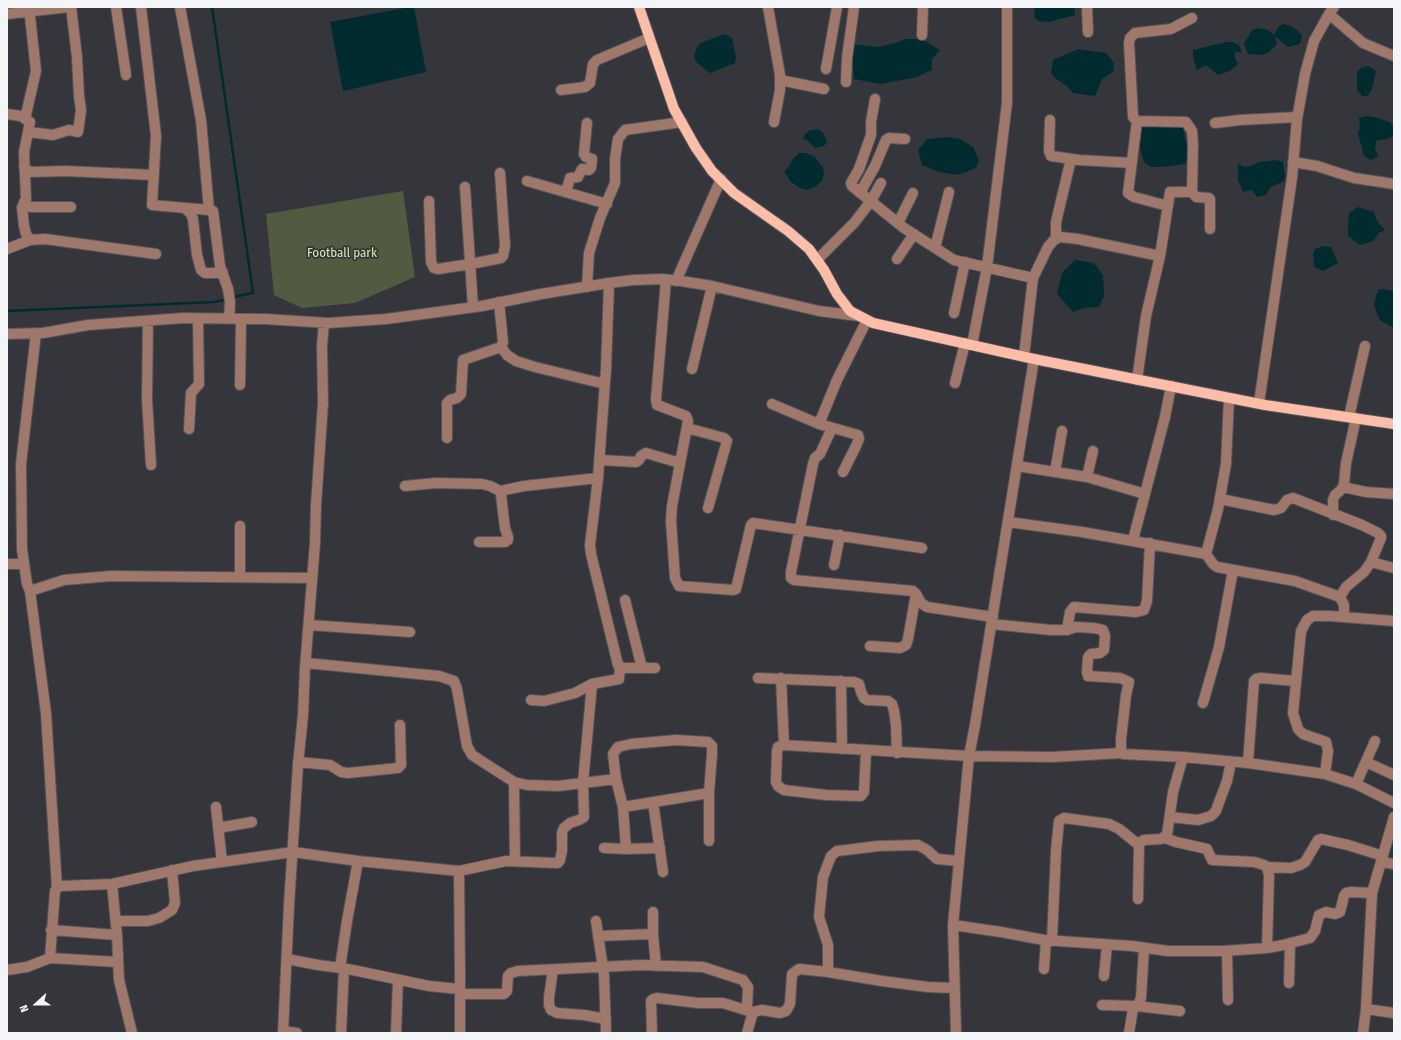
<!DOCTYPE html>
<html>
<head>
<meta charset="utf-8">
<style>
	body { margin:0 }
	#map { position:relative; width:1401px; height:1040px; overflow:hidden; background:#34363c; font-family:"Fira Sans Condensed",sans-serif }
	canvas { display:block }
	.frame { position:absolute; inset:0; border:8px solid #f3f5f8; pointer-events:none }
	.north { position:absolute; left:16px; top:984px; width:40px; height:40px; -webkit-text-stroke:3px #34363c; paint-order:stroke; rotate:249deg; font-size:11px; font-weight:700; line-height:16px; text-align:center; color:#f3f5f8 }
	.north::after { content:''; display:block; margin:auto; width:14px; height:18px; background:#f3f5f8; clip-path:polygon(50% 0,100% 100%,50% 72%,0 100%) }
</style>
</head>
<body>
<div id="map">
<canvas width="1401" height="1040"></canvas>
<div class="frame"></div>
<div class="north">N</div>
</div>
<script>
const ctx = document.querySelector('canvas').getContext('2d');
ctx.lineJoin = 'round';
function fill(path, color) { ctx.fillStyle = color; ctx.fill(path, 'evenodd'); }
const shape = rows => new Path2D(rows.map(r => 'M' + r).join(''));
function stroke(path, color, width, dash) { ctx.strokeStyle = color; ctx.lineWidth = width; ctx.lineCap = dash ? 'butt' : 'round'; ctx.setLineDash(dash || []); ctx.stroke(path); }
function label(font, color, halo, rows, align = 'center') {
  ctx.font = font + ' "Fira Sans Condensed",sans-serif'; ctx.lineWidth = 3.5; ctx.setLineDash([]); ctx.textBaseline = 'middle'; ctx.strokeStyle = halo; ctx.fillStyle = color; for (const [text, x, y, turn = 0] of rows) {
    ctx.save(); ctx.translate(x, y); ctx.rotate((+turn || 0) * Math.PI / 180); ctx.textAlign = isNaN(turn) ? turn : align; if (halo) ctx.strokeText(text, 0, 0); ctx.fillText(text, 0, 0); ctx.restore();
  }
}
fill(shape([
	[403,191,415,277,355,303,302,308,274,295,266,214]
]), '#525b42');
fill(shape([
	[410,7,414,7,426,72,343,91,330,22],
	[1035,7,1075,7,1075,15,1049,22,1038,21,1034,17],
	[1283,24,1291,26,1297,30,1302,36,1300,44,1288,47,1275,36,1277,44,1268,53,1261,55,1248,54,1244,44,1252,30,1259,28,1268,30,1274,35,1278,27],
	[725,34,732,38,736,57,735,63,710,73,696,62,694,56,697,47,700,43],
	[906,39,922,39,940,50,932,59,932,70,917,77,880,84,854,79,851,44,878,47,895,43],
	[1226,42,1233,42,1239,45,1242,53,1235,51,1235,58,1238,64,1230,71,1218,75,1206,65,1197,70,1193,58,1193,50],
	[1078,49,1106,53,1114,63,1113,72,1102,79,1095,96,1073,93,1068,87,1055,78,1051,73,1053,60],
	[1368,66,1376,71,1372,89,1368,96,1362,96,1357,90,1357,72,1361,68],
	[1367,116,1374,117,1390,122,1394,128,1394,136,1387,139,1376,141,1375,150,1379,156,1371,160,1364,156,1358,133,1360,128,1359,118],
	[1178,123,1183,128,1189,156,1185,164,1162,167,1151,167,1144,162,1139,145,1137,131,1145,124],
	[818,129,823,133,827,142,824,146,815,148,806,139,803,139,805,134,810,130],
	[947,137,960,139,973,147,979,160,976,168,958,175,938,172,922,165,918,150,927,139],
	[799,153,806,153,814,156,823,167,824,175,822,181,815,187,808,190,800,188,791,182,787,176,784,171,788,168,793,159],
	[1276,160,1283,162,1285,176,1284,181,1270,188,1266,195,1257,197,1252,190,1243,192,1238,180,1238,164,1245,167,1250,166,1260,162],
	[1358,207,1374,212,1377,221,1385,230,1379,233,1373,241,1360,245,1348,236,1348,222,1349,213],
	[1323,246,1331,247,1338,263,1323,271,1314,267,1313,254,1315,249],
	[1075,260,1094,263,1103,275,1104,296,1099,307,1085,308,1073,312,1057,294,1062,273],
	[1379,289,1389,290,1394,291,1394,328,1380,320,1374,306,1376,295]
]), '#002c2f');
stroke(shape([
	[212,7,253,293,233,297],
	[7,311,214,302,228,299]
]), '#002c2f', 2.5);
const minor = shape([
	[116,7,126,75],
	[141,7,156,136,152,205,209,210,213,211,220,266,228,289,230,302,229,319],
	[180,7,201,120,209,210],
	[768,7,780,75,780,90,774,122],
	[1087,7,1088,32],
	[7,14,69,7],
	[1329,14,1363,43,1394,56],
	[922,35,923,7],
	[826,69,837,7],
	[780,80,824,89],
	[846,82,847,58,854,7],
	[561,90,585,87,590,83,593,64,597,60,649,38],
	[875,99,871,122,871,135,859,169,851,183,852,186,904,228,954,260,1033,278,1024,356],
	[7,114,21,116,30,122,24,152,26,199,22,207,24,226,26,234,30,240],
	[25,119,36,71,29,7],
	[1050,120,1049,151,1051,156,1079,160,1132,163],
	[1137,121,1128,193,1134,197,1168,206],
	[1215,123,1240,120,1297,117],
	[29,132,53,135,69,130,78,132,81,110,79,96,77,57,71,7],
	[1293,162,1317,166,1354,178,1394,184],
	[24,167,30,172,66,171,153,175],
	[527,181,607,204],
	[465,187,473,307],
	[566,192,570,178,578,177,582,169,589,170,591,168,592,159,586,157,584,154,587,123],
	[1192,192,1196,197,1209,198,1210,199,1210,229],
	[860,193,875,166,886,140,889,138,905,139],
	[429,201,431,262,434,268,438,269,471,264,501,258,503,256,505,246,500,173],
	[24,202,30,207,71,207],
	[185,208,191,214,193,219,197,255,201,270,205,273,223,273],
	[898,223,913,193],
	[1056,239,1056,222,1071,159],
	[935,248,949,192],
	[7,249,30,240,45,239,156,254],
	[897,259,914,234],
	[817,260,854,223,871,201,881,183],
	[1033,278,1048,247,1054,240,1060,237,1078,239,1160,256],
	[666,280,656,399,657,405,660,406,686,416,688,421,672,506,671,521,675,578,679,586,733,590,736,589,751,525,753,523,922,548],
	[676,281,721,179],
	[609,283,606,369,598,478,590,545,591,554,618,665,623,668,655,668],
	[587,287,589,253,600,218,615,183,615,159,618,139,625,130,682,122],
	[954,313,965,262],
	[148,321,147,399,151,465],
	[7,334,43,333,88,325,183,318,265,319,328,323,386,319,482,306,541,294,609,283,633,280,662,279,681,281,712,286,819,311,859,316],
	[972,345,987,267,1007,103,1007,7],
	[501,347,507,355,516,361,535,367,605,384],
	[692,369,712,286],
	[1137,380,1146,316,1160,256,1170,192,1192,192,1193,145,1192,131,1186,122,1137,121,1133,117,1129,43,1130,38,1135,33,1171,29,1192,18],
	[955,383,965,343],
	[240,385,241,319],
	[1259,403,1292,178,1297,119,1305,74,1314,41,1329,14,1334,7],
	[772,404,819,424,858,435,859,439,856,446,843,472],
	[1349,417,1365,346],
	[819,424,837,380,867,320],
	[687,428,724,438,727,441,708,508],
	[832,428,820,454,815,458,813,464,791,572,791,578,794,580,913,591,916,594,921,603,927,607,993,617],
	[189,429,191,393,199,384,198,319],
	[447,438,447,403,450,400,457,398,461,394,463,360,501,347,503,342,499,302],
	[600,460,636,462,639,460,641,456,646,453,680,463],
	[1017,466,1087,477,1145,494],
	[1055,472,1062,431],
	[1087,477,1093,451],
	[405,486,436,483,482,484,490,486,502,492],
	[1343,487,1366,492,1394,494],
	[1220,499,1274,510,1281,508,1287,500,1293,498,1362,525,1378,533,1381,536,1381,538,1371,562,1364,572,1346,587,1340,597],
	[1333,515,1333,500,1335,495,1342,489,1344,484,1346,463,1356,418],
	[1008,522,1082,532,1206,554,1213,564,1217,567,1295,581,1340,597,1344,605,1344,617],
	[240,526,240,577],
	[1133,540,1165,417,1171,386],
	[479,542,505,542,508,540,508,537,505,528,501,495,502,492,505,490,524,486,598,478],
	[1206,554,1218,509,1226,464,1229,398],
	[1371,562,1394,568],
	[7,564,24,564],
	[834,565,840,535],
	[30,591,27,584,22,549,21,464,36,333],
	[625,600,642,668],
	[991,624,1051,630,1067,630,1076,627,1094,628,1103,630,1105,636,1104,650,1100,653,1091,654,1089,656,1088,658,1087,672,1088,676,1120,678,1129,682,1126,695,1121,739,1121,750,1123,754,1183,757,1248,763,1325,774,1356,784,1394,803],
	[309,625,410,632],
	[1067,630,1070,612,1074,607,1136,612,1144,610,1147,601,1150,543],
	[870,646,900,648,906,645,908,639,916,594],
	[306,663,439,676,454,681,457,689,467,746,472,755,514,782,527,785,558,786,616,779],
	[758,678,854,682,859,684,861,692,864,698,867,700,888,701,892,704,894,711,896,725,897,753],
	[781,678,784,745],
	[841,681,842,749],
	[531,700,544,701,575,693,592,684],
	[1203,703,1219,647,1233,570],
	[866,751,864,792,861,796,826,795,784,790,778,786,776,782,777,751,778,747,784,745,969,756,1052,757,1122,753],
	[298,762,330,765,341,772,348,773,398,768,401,765,400,725],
	[1366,762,1394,775],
	[1248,763,1254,681,1256,679,1261,678,1295,681],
	[1325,774,1328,751,1326,742,1303,734,1298,729,1293,713,1301,631,1307,620,1313,616,1330,616,1394,621],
	[514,782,515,861],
	[1356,784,1375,741],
	[653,802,663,872],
	[216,807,222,862],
	[623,807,626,849],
	[1170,817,1198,820,1211,816,1216,811,1218,805,1227,781,1231,762],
	[218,828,252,822],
	[1165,838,1176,842,1207,849,1212,860,1254,862,1264,865,1267,867,1269,876,1267,948],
	[709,841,709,793,623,807,616,779,613,754,618,747,631,744,676,740,708,742,712,746,712,754,709,793],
	[604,848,626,849,660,848],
	[1381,862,1394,864],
	[1267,867,1291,868,1300,865,1305,862,1318,840,1321,839,1348,845,1383,856],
	[112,884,117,935,119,980,132,1033],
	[57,888,46,713,30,591,64,580,111,576,312,578],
	[1138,899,1139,845,1141,842,1144,840,1161,839,1167,835,1173,792,1183,757],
	[653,912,653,934,656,966],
	[116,921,148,921,159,918,172,910,175,903,172,870],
	[596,921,604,975,606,1033],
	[953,925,1001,932,1044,940,1132,946,1168,951,1223,951,1267,948,1283,945,1310,938,1315,931,1319,915,1326,912,1335,914,1340,912,1344,896,1346,893,1350,892,1372,893],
	[51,930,117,935],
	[598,936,653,934],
	[1052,941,1056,851,1059,821,1064,818,1109,824,1119,829,1139,845],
	[1227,951,1228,1000],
	[50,958,117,962],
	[287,959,318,965,348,969,429,986,459,989],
	[340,968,347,921,358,861],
	[1044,969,1046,940],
	[7,970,27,967,50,958,55,891,57,888,60,886,112,884,193,866,293,852,358,861,459,871],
	[553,970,549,997,549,1005,551,1010,557,1013,584,1015,606,1019],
	[828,972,828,945,819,917,823,877,831,856,837,851,846,850,878,846,918,845,927,850,937,859,959,861],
	[1104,976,1107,945],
	[1289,983,1290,943],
	[460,994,504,994,507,991,508,976,511,973,518,971,640,965,703,967,743,980,748,987,747,1010],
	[1102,1005,1136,1006,1180,1011],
	[1366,1009,1394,1013],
	[283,1031,297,1033],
	[283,1033,289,905,298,765,303,715,305,668,315,543,316,505,323,403,322,346,324,323],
	[341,1033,344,968],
	[396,1033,398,980],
	[460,1033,460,972,459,871,506,861,555,863,558,863,560,860,562,851,562,833,564,828,570,823,579,820,584,817,583,783,592,684,619,679,620,667],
	[652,1033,651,1001,653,999,657,998,698,1003,723,1003,752,1012],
	[747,1033,753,1012,762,1010,780,1013,786,1011,790,1004,792,974,799,969,828,972,882,981,928,987,954,988],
	[956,1033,953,925,969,756,975,725,1034,359],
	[1129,1033,1133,1009,1139,1003,1141,998,1144,948],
	[1363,1033,1366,1009,1372,893,1394,817]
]);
const major = shape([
	[639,7,674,109,696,148,712,171,734,193,788,231,809,249,824,270,837,294,850,311,873,323,1034,359,1265,405,1394,424]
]);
stroke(minor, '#53555a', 12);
stroke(major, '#53555a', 12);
stroke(minor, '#9f786b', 10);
stroke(major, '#fdbda7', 10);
label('13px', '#d2e9a9', '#34363c', [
	["Football park",342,253]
]);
</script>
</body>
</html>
